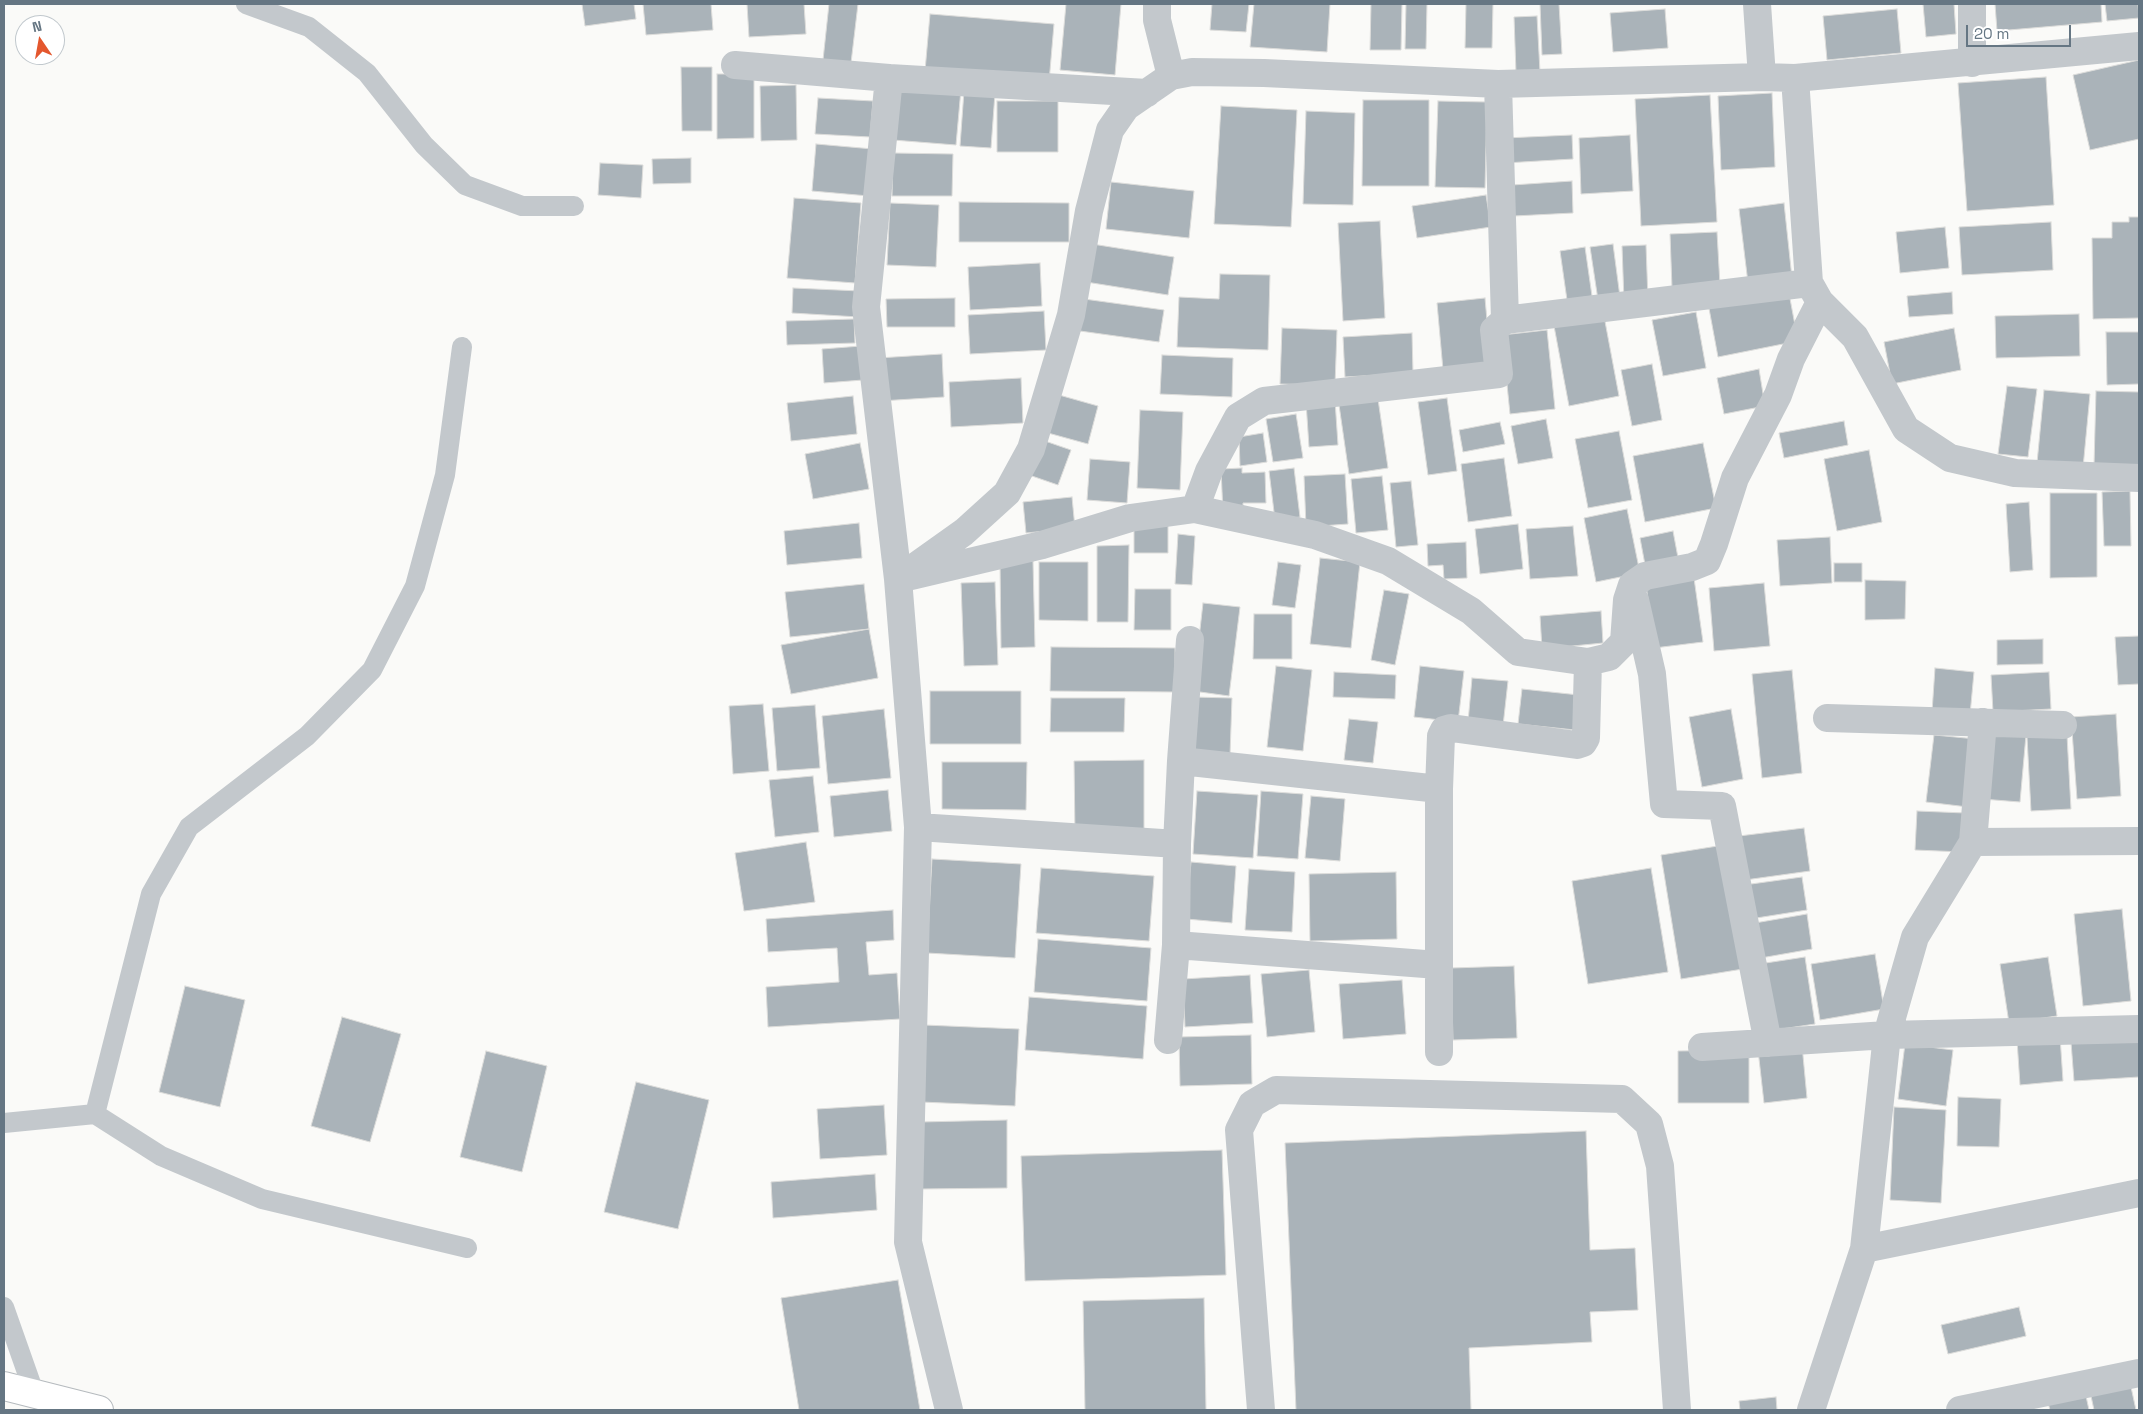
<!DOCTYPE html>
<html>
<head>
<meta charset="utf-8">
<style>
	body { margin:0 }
	#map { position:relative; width:2143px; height:1414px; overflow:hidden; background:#fafaf8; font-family:"Space Grotesk",sans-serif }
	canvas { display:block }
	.frame { position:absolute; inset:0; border:5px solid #657683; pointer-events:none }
	.north { position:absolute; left:15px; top:15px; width:50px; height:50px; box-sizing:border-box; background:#fff; border:1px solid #c1c8cd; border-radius:50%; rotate:348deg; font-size:14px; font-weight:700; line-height:20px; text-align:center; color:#657683 }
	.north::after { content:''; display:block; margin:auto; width:18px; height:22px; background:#e4572e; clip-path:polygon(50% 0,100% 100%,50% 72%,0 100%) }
	.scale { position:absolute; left:1966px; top:25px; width:105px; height:22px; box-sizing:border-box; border:2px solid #657683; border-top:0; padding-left:6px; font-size:15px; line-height:18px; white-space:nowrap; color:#657683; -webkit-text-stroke:4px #fff; paint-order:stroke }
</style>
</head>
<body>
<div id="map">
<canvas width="2143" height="1414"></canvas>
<div class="frame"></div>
<div class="north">N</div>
<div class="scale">20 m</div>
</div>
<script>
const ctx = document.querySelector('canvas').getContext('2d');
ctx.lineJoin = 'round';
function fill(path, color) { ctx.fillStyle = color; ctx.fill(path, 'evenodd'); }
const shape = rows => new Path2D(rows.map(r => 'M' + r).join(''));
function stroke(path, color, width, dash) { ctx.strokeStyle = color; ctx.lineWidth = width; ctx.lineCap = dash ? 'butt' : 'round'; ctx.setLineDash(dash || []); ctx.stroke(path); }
const building = shape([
	[582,4,634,4,636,19,585,26,582,4],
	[643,4,711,4,713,30,646,35,643,4],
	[747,4,804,4,806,34,749,37,747,4],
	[829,4,858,4,851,63,823,60,829,4],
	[1066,4,1121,4,1115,75,1060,70,1066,4],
	[1212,4,1249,4,1246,32,1210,30,1212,4],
	[1254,4,1330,4,1327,52,1250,47,1254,4],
	[1371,4,1402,4,1401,50,1370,50,1371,4],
	[1406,4,1427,4,1426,49,1405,49,1406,4],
	[1466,4,1493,4,1492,48,1465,48,1466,4],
	[1540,4,1559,4,1562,54,1542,55,1540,4],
	[1923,4,1954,4,1956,34,1926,37,1923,4],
	[1995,4,2101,4,2102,22,1997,31,1995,4],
	[2105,4,2138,4,2139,18,2107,21,2105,4],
	[1665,9,1668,48,1613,52,1610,13,1665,9],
	[1897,9,1901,53,1827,60,1823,16,1897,9],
	[930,14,1054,24,1049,82,925,71,930,14],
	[1537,16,1540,72,1516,73,1514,17,1537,16],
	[2139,60,2139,139,2090,150,2073,75,2139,60],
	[681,67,712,67,712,131,682,131,681,67],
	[717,74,754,74,754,138,717,139,717,74],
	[2046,77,2054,205,1967,211,1958,83,2046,77],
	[796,85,797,140,761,141,760,86,796,85],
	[898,85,961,89,956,145,893,140,898,85],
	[964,91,995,93,991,148,960,146,964,91],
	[1772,93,1775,167,1721,170,1718,96,1772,93],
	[1710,95,1717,222,1641,226,1635,99,1710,95],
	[818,98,873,101,870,137,815,134,818,98],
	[1363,100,1429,100,1429,186,1362,186,1363,100],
	[997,101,1058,101,1058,152,997,152,997,101],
	[1438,101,1487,102,1485,188,1435,187,1438,101],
	[1221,106,1297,110,1291,227,1214,224,1221,106],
	[1306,111,1355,113,1353,205,1303,204,1306,111],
	[1572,135,1573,159,1505,163,1505,138,1572,135],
	[1630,135,1633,191,1581,194,1579,138,1630,135],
	[816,144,873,149,869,196,812,191,816,144],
	[893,153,953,154,952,196,892,196,893,153],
	[691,158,691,183,653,184,652,159,691,158],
	[600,163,643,165,641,198,598,195,600,163],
	[1572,181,1573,213,1514,216,1512,185,1572,181],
	[1111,182,1194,191,1189,238,1106,229,1111,182],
	[1486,195,1491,227,1417,238,1412,206,1486,195],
	[794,198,861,203,855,283,787,278,794,198],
	[959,202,1069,203,1069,242,959,242,959,202],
	[890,203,939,205,936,267,887,265,890,203],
	[1784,203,1792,278,1748,283,1739,209,1784,203],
	[2129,217,2139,217,2139,318,2093,319,2092,238,2112,238,2112,222,2129,222,2129,217],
	[1380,221,1385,318,1343,321,1338,223,1380,221],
	[2051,222,2053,270,1962,275,1959,227,2051,222],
	[1945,227,1949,268,1900,273,1896,232,1945,227],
	[1717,232,1720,285,1672,288,1670,234,1717,232],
	[1092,244,1174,257,1168,295,1086,282,1092,244],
	[1613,244,1620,297,1598,300,1590,247,1613,244],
	[1646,245,1648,300,1624,301,1622,246,1646,245],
	[1585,247,1592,296,1567,300,1560,251,1585,247],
	[1040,263,1042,306,970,310,968,267,1040,263],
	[1220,274,1270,275,1268,350,1177,347,1179,297,1219,299,1220,274],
	[793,288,860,291,859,317,792,313,793,288],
	[1788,288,1798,341,1718,357,1708,303,1788,288],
	[1952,292,1953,314,1909,317,1907,296,1952,292],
	[955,298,955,327,887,327,886,299,955,298],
	[1485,298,1491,365,1443,370,1437,303,1485,298],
	[1084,299,1164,310,1159,342,1080,331,1084,299],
	[1044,311,1046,350,970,354,968,315,1044,311],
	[1696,312,1706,368,1663,376,1652,320,1696,312],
	[2079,314,2080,356,1996,358,1995,316,2079,314],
	[1604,316,1619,396,1569,406,1554,326,1604,316],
	[854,319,855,343,787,345,786,321,854,319],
	[1282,328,1337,330,1335,385,1280,384,1282,328],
	[1954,328,1961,370,1892,384,1884,342,1954,328],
	[1547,330,1555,409,1510,414,1502,335,1547,330],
	[2106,332,2139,332,2139,384,2107,385,2106,332],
	[1412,333,1413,373,1345,377,1343,337,1412,333],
	[861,346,863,380,824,383,822,349,861,346],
	[942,354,944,397,880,401,878,358,942,354],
	[1162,355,1233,358,1232,397,1160,394,1162,355],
	[1652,364,1662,420,1632,426,1621,370,1652,364],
	[1759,369,1765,406,1724,414,1717,378,1759,369],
	[1021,378,1023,423,951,427,949,382,1021,378],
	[2007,386,2037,389,2028,457,1998,454,2007,386],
	[2044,390,2090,394,2083,468,2037,463,2044,390],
	[2096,391,2139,392,2139,466,2094,465,2096,391],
	[1059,395,1098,406,1088,444,1048,433,1059,395],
	[853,396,857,434,791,441,787,403,853,396],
	[1447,398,1457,471,1428,475,1418,402,1447,398],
	[1378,399,1388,468,1349,474,1339,405,1378,399],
	[1335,400,1338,445,1309,447,1306,402,1335,400],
	[1140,410,1183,412,1180,490,1137,488,1140,410],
	[1296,414,1303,458,1273,462,1266,419,1296,414],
	[1546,419,1553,458,1518,464,1511,426,1546,419],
	[1844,421,1848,445,1784,458,1779,433,1844,421],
	[1500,422,1505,444,1463,452,1459,430,1500,422],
	[1619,431,1632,500,1588,508,1575,439,1619,431],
	[1263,433,1267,462,1240,466,1239,437,1263,433],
	[1042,440,1071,450,1058,485,1029,475,1042,440],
	[860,443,869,489,813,499,805,454,860,443],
	[1703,443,1716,508,1645,522,1633,456,1703,443],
	[1869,450,1882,522,1837,531,1824,459,1869,450],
	[1504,458,1512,516,1468,522,1461,464,1504,458],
	[1090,459,1130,462,1127,503,1087,500,1090,459],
	[1242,468,1242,473,1265,472,1266,503,1243,503,1243,512,1223,513,1221,469,1242,468],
	[1294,468,1300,517,1275,520,1269,471,1294,468],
	[1345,474,1348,524,1306,527,1304,476,1345,474],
	[1382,476,1388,530,1356,533,1351,479,1382,476],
	[1411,481,1418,545,1396,547,1390,483,1411,481],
	[2130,491,2131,546,2104,546,2102,492,2130,491],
	[2050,493,2097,493,2097,577,2050,578,2050,493],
	[1072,497,1075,528,1026,533,1023,502,1072,497],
	[2029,502,2033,570,2010,572,2006,504,2029,502],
	[1627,509,1640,573,1596,582,1584,518,1627,509],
	[1134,521,1168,521,1168,553,1134,553,1134,521],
	[859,523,862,558,787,565,784,531,859,523],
	[1518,524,1523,569,1480,574,1475,529,1518,524],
	[1573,526,1578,576,1530,579,1526,529,1573,526],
	[1673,531,1679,563,1646,570,1640,538,1673,531],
	[1178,534,1195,536,1192,585,1175,584,1178,534],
	[1830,537,1832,583,1780,586,1777,540,1830,537],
	[1466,542,1467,578,1444,579,1443,565,1428,566,1427,544,1466,542],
	[1129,545,1128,622,1097,622,1097,546,1129,545],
	[1320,558,1360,562,1351,648,1310,644,1320,558],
	[1033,561,1035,647,1001,648,1000,562,1033,561],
	[1039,562,1088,562,1088,621,1039,620,1039,562],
	[1278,562,1301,565,1295,608,1272,605,1278,562],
	[1834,563,1862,563,1862,582,1834,582,1834,563],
	[1694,578,1703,642,1654,648,1646,584,1694,578],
	[1865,580,1906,581,1905,619,1865,620,1865,580],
	[995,582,998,665,964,666,961,583,995,582],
	[1764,583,1770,646,1714,651,1709,588,1764,583],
	[864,584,869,629,790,637,785,592,864,584],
	[1135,589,1171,589,1171,630,1134,630,1135,589],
	[1384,590,1409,594,1395,665,1371,660,1384,590],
	[1203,603,1240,607,1229,696,1193,691,1203,603],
	[1601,611,1603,643,1542,649,1540,616,1601,611],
	[1254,614,1292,614,1292,659,1253,659,1254,614],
	[869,629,878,678,791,694,781,645,869,629],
	[2139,636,2139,684,2118,685,2115,637,2139,636],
	[2043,639,2043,664,1997,665,1997,640,2043,639],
	[1051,647,1175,648,1175,692,1050,691,1051,647],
	[1276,666,1312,670,1303,751,1267,747,1276,666],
	[1420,666,1464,671,1458,722,1414,717,1420,666],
	[1935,668,1974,672,1970,715,1932,712,1935,668],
	[1792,670,1802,773,1762,778,1752,674,1792,670],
	[1334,672,1396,675,1395,699,1333,697,1334,672],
	[2049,672,2051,709,1993,712,1991,675,2049,672],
	[1472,678,1508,681,1503,726,1468,722,1472,678],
	[1522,689,1579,695,1575,730,1518,724,1522,689],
	[930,691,1021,691,1021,744,930,744,930,691],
	[1193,697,1232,698,1230,755,1191,753,1193,697],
	[1051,698,1125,698,1124,732,1050,732,1051,698],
	[763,704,769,771,733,774,729,706,763,704],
	[815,705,820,768,777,771,772,708,815,705],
	[884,709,891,778,828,784,822,716,884,709],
	[1731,709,1743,779,1702,787,1689,717,1731,709],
	[2116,714,2121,796,2077,799,2071,717,2116,714],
	[1349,719,1378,722,1373,763,1344,760,1349,719],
	[1988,732,2026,735,2020,802,1982,799,1988,732],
	[1934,735,1976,739,1968,807,1926,802,1934,735],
	[2067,735,2071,809,2031,811,2027,737,2067,735],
	[1144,760,1144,834,1075,834,1074,761,1144,760],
	[942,762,1027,762,1026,810,942,809,942,762],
	[813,776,819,832,775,837,769,780,813,776],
	[888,790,892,831,834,837,830,796,888,790],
	[1197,791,1258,795,1253,858,1193,854,1197,791],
	[1261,791,1303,794,1298,859,1257,856,1261,791],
	[1311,796,1345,799,1340,861,1305,858,1311,796],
	[1917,811,1965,813,1963,852,1915,850,1917,811],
	[1804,828,1810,871,1745,880,1739,836,1804,828],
	[806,842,815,902,744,911,735,853,806,842],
	[1724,845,1743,969,1681,979,1661,855,1724,845],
	[932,859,1021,864,1015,958,927,953,932,859],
	[1191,862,1236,866,1232,923,1186,919,1191,862],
	[1041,868,1154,876,1149,941,1036,933,1041,868],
	[1651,868,1668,972,1588,984,1572,881,1651,868],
	[1249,869,1295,872,1292,932,1245,930,1249,869],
	[1396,872,1397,939,1310,941,1309,874,1396,872],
	[1802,877,1807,910,1750,919,1744,885,1802,877],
	[2122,909,2131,1001,2083,1006,2074,914,2122,909],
	[893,910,894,940,866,942,869,975,897,973,900,1019,768,1027,766,987,839,982,837,948,768,952,766,919,893,910],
	[1807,914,1812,949,1755,959,1749,924,1807,914],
	[1038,939,1151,948,1147,1001,1034,992,1038,939],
	[1875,954,1884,1009,1820,1020,1811,964,1875,954],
	[1805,957,1815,1024,1768,1031,1759,964,1805,957],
	[2048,957,2057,1016,2009,1023,2000,964,2048,957],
	[1514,966,1517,1038,1453,1040,1451,968,1514,966],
	[1309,970,1315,1032,1267,1037,1261,974,1309,970],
	[1250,975,1253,1023,1185,1027,1183,979,1250,975],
	[1402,980,1406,1034,1343,1039,1339,984,1402,980],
	[185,986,245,1000,220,1107,159,1092,185,986],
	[1029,997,1147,1006,1143,1059,1025,1050,1029,997],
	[342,1017,401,1034,370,1142,311,1126,342,1017],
	[924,1025,1019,1029,1015,1106,921,1102,924,1025],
	[1251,1035,1252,1084,1180,1086,1179,1037,1251,1035],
	[2060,1036,2063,1081,2020,1085,2017,1040,2060,1036],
	[2139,1038,2139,1077,2074,1081,2071,1042,2139,1038],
	[1905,1044,1953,1050,1946,1106,1898,1099,1905,1044],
	[1802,1045,1807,1098,1764,1103,1758,1050,1802,1045],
	[1749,1050,1749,1103,1678,1103,1678,1051,1749,1050],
	[486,1051,547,1066,522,1172,460,1157,486,1051],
	[636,1082,709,1100,678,1229,604,1212,636,1082],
	[1958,1097,2001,1099,1999,1147,1957,1146,1958,1097],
	[884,1105,887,1155,820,1159,817,1109,884,1105],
	[1894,1107,1946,1110,1941,1203,1890,1200,1894,1107],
	[1007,1120,1007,1188,921,1189,920,1122,1007,1120],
	[1586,1131,1590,1250,1635,1248,1638,1310,1590,1312,1592,1342,1469,1348,1471,1410,1296,1410,1285,1143,1586,1131],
	[1222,1150,1226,1275,1025,1281,1021,1156,1222,1150],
	[875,1174,877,1210,773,1218,771,1182,875,1174],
	[898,1280,920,1410,799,1410,781,1298,898,1280],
	[1204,1298,1206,1410,1085,1410,1083,1301,1204,1298],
	[2019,1307,2026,1336,1948,1354,1941,1325,2019,1307],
	[2131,1387,2136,1410,2094,1410,2091,1396,2131,1387],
	[2086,1396,2089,1410,2050,1410,2048,1403,2086,1396],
	[1776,1397,1777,1410,1740,1410,1739,1401,1776,1397]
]);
fill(building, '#aab3b9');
stroke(building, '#dcdcda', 1);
const primary = shape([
	[4,1386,99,1410]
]);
stroke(primary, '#b5babe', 30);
stroke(shape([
	[246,4,309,27,367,73,424,145,465,185,522,206,574,206],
	[95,1114,151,894,189,827,307,736,372,670,415,586,445,475,462,347],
	[4,1123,95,1114,161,1156,262,1199,467,1248],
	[4,1307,35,1395]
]), '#c3c8cc', 20);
stroke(shape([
	[1157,4,1157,20,1171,76],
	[1757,4,1762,77],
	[1972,63,1972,4],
	[735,65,889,78,1147,93],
	[889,78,866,307,898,579,964,532,1007,493,1031,449,1071,315,1089,211,1110,130,1126,107,1171,76,1192,72,1264,73,1498,84,1762,77,1795,78,2139,46],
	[1795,78,1809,283,1505,320,1494,330,1499,374,1264,401,1238,417,1209,471,1195,509,1315,535,1388,561,1471,611,1518,652,1588,662,1609,657,1624,642,1627,600,1632,585,1645,576,1692,567,1707,561,1714,544,1735,478,1778,395,1791,359,1820,302],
	[1498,84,1505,320],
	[1811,286,1820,302,1855,337,1906,429,1950,458,2015,473,2139,478],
	[1635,600,1652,674,1664,804,1722,806,1768,1043],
	[1827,718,2063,725],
	[1983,722,1973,842,2139,841],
	[1181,761,1190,640],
	[918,827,1177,844,1176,945,1168,1040],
	[1973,842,1915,937,1887,1035,2139,1029],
	[1177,844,1181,761,1439,789,1441,736,1444,730,1451,728,1577,745,1583,743,1586,738,1588,662],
	[1176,945,1438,965],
	[1702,1047,1887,1035,1864,1249,2139,1193],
	[1439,1052,1439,789],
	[949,1410,908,1242,918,827,898,579,1042,545,1130,518,1195,509],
	[1261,1410,1239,1130,1252,1104,1276,1090,1622,1099,1649,1124,1660,1166,1677,1410],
	[1811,1410,1864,1249],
	[1960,1410,2139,1373]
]), '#c3c8cc', 28);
stroke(primary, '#fff', 28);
</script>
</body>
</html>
